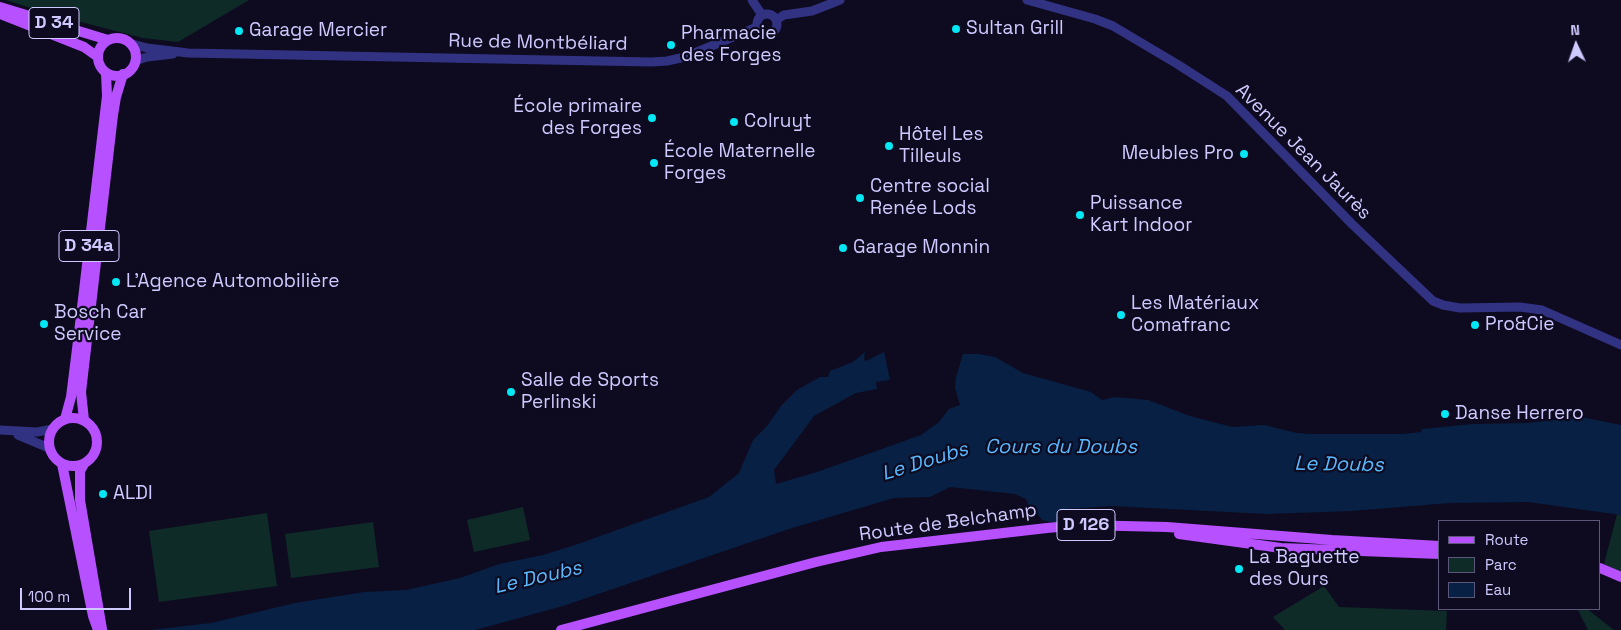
<!DOCTYPE html>
<html>
<head>
<meta charset="utf-8">
<style>
	body { margin:0 }
	#map { position:relative; width:1621px; height:630px; overflow:hidden; background:#0e0b20; font-family:"Space Grotesk",sans-serif }
	canvas { display:block }
	.legend { position:absolute; left:1438px; top:520px; width:162px; height:90px; box-sizing:border-box; background:#0e0b20; border:1px solid #5b5779; margin:0; padding:6px 9px; list-style:none; font-size:15px; color:#cecaff }
	.legend li { display:flex; align-items:center; gap:10px; height:25px }
	.legend b { width:25px; border:1px solid #5b5779 }
	.north { position:absolute; left:1551px; top:20px; width:50px; height:50px; -webkit-text-stroke:4px #0e0b20; paint-order:stroke; rotate:357deg; font-size:14px; font-weight:700; line-height:20px; text-align:center; color:#cecaff }
	.north::after { content:''; display:block; margin:auto; width:18px; height:22px; background:#cecaff; clip-path:polygon(50% 0,100% 100%,50% 72%,0 100%) }
	.scale { position:absolute; left:20px; top:588px; width:111px; height:22px; box-sizing:border-box; border:2px solid #cecaff; border-top:0; padding-left:6px; font-size:15px; line-height:18px; white-space:nowrap; color:#cecaff; -webkit-text-stroke:4px #0e0b20; paint-order:stroke }
</style>
</head>
<body>
<div id="map">
<canvas width="1621" height="630"></canvas>
<ul class="legend">
<li><b style="height:6px;background:#b751ff"></b>Route</li>
<li><b style="height:14px;background:#0e2b28"></b>Parc</li>
<li><b style="height:14px;background:#072043"></b>Eau</li>
</ul>
<div class="north">N</div>
<div class="scale">100 m</div>
</div>
<script>
const ctx = document.querySelector('canvas').getContext('2d');
ctx.lineJoin = 'round';
function fill(path, color) { ctx.fillStyle = color; ctx.fill(path, 'evenodd'); }
const shape = rows => new Path2D(rows.map(r => 'M' + r).join(''));
function stroke(path, color, width, dash) { ctx.strokeStyle = color; ctx.lineWidth = width; ctx.lineCap = dash ? 'butt' : 'round'; ctx.setLineDash(dash || []); ctx.stroke(path); }
function label(font, color, halo, rows, align = 'center') {
  ctx.font = font + ' "Space Grotesk",sans-serif'; ctx.lineWidth = 4.5; ctx.setLineDash([]); ctx.textBaseline = 'middle'; ctx.strokeStyle = halo; ctx.fillStyle = color; for (const [text, x, y, turn = 0] of rows) {
    ctx.save(); ctx.translate(x, y); ctx.rotate((+turn || 0) * Math.PI / 180); ctx.textAlign = isNaN(turn) ? turn : align; if (halo) ctx.strokeText(text, 0, 0); ctx.fillText(text, 0, 0); ctx.restore();
  }
}
fill(shape([
	[6,0,249,0,178,42,143,38,46,13],
	[523,507,530,540,474,552,467,520],
	[267,513,277,586,159,602,149,531],
	[1617,514,1621,515,1621,572,1604,564],
	[373,522,379,567,291,578,285,534],
	[1324,586,1339,607,1447,611,1446,630,1285,630,1273,617],
	[1587,609,1614,630,1588,630,1578,610]
]), '#0e2b28');
fill(shape([
	[865,352,864,359,866,361,884,352,890,380,876,382,877,389,856,393,814,416,774,470,776,484,817,472,921,435,939,422,949,409,960,405,955,388,956,377,963,354,979,354,995,357,1023,373,1091,392,1102,400,1115,397,1148,400,1190,416,1232,427,1264,425,1297,433,1311,434,1402,434,1421,432,1422,429,1473,424,1527,423,1581,417,1621,425,1621,515,1528,502,1450,503,1351,511,1266,514,1112,506,1065,509,1061,522,1050,522,1042,520,1036,512,1032,514,1026,499,1015,494,950,487,930,497,894,498,789,529,563,606,475,630,150,630,211,623,295,603,364,592,406,590,460,578,499,564,543,555,578,544,709,497,739,473,753,440,767,426,781,406,797,390,820,377,828,377,830,371,853,362]
]), '#072043');
stroke(shape([
	[752,0,762,15],
	[1027,0,1095,19,1113,26,1177,64,1227,96,1353,225,1433,301,1443,305,1460,308,1520,307,1542,310,1621,345],
	'757 24a10 10 0 1 1 20 0a10 10 0 1 1-20 0Z',
	[776,20,784,15,812,11,840,0],
	[129,43,147,48,188,53,651,62,667,61,685,57,757,27],
	[135,61,147,57,173,54],
	[0,430,37,432,53,429],
	[18,435,49,448]
]), '#323283', 9);
stroke(shape([
	[0,7,108,40],
	[0,14,84,47,98,57],
	'98 57a19 19 0 1 1 38 0a19 19 0 1 1-38 0Z',
	'49 442a24 24 0 1 1 48 0a24 24 0 1 1-48 0Z',
	[65,419,71,397,78,341,107,96,106,73],
	[84,420,81,392,113,115,116,97,123,74],
	[62,464,93,616,98,630],
	[84,464,80,471,80,500,102,629],
	[1179,534,1281,548,1440,554],
	[1600,568,1621,577],
	[561,630,816,562,881,547,1047,528,1079,525,1167,527,1332,540,1440,546]
]), '#b751ff', 10);
for (const [x, y, r, color] of [
	[956,29,5,"#00e7f5"],
	[239,31,5,"#00e7f5"],
	[671,45,5,"#00e7f5"],
	[652,118,5,"#00e7f5"],
	[734,122,5,"#00e7f5"],
	[889,146,5,"#00e7f5"],
	[1244,154,5,"#00e7f5"],
	[654,163,5,"#00e7f5"],
	[860,198,5,"#00e7f5"],
	[1080,215,5,"#00e7f5"],
	[843,248,5,"#00e7f5"],
	[116,282,5,"#00e7f5"],
	[1121,315,5,"#00e7f5"],
	[44,324,5,"#00e7f5"],
	[1475,325,5,"#00e7f5"],
	[511,392,5,"#00e7f5"],
	[1445,414,5,"#00e7f5"],
	[103,494,5,"#00e7f5"],
	[1239,569,5,"#00e7f5"]
]) { const dot = new Path2D(); dot.arc(x, y, r, 0, 2 * Math.PI); ctx.fillStyle = color; ctx.fill(dot); stroke(dot, '#0e0b20', 2); }
for (const [x, y, w] of [
	[54,23,50],
	[89,246,60],
	[1086,525,58]
]) { const box = new Path2D(); box.roundRect(x - w / 2, y - 15.5, w, 31, 4); ctx.fillStyle = '#0e0b20'; ctx.fill(box); stroke(box, '#cecaff', 1); }
label('bold 18px', '#cecaff', null, [
	["D 34",54,23],
	["D 34a",89,246],
	["D 126",1086,525]
]);
label('19px', '#cecaff', '#0e0b20', [
	["Sultan Grill",966,29],
	["Garage Mercier",249,31],
	["Pharmacie",681,34],
	["des Forges",681,56],
	["École primaire",642,107,"right"],
	["des Forges",642,129,"right"],
	["Colruyt",744,122],
	["Hôtel Les",899,135],
	["Tilleuls",899,157],
	["École Maternelle",664,152],
	["Forges",664,174],
	["Meubles Pro",1234,154,"right"],
	["Centre social",870,187],
	["Renée Lods",870,209],
	["Puissance",1090,204],
	["Kart Indoor",1090,226],
	["Garage Monnin",853,248],
	["L'Agence Automobilière",126,282],
	["Les Matériaux",1131,304],
	["Comafranc",1131,326],
	["Bosch Car",54,313],
	["Service",54,335],
	["Pro&Cie",1485,325],
	["Salle de Sports",521,381],
	["Perlinski",521,403],
	["Danse Herrero",1455,414],
	["ALDI",113,494],
	["La Baguette",1249,558],
	["des Ours",1249,580]
], 'left');
label('19px', '#cecaff', '#0e0b20', [
	["Rue de Montbéliard",538,43,1],
	["Avenue Jean Jaurès",1303,152,45],
	["Route de Belchamp",948,523,-8]
]);
label('italic 20px', '#58b9ff', '#0e0b20', [
	["Cours du Doubs",1061,448],
	["Le Doubs",925,462,-17],
	["Le Doubs",1339,465,1],
	["Le Doubs",538,578,-13]
]);
</script>
</body>
</html>
